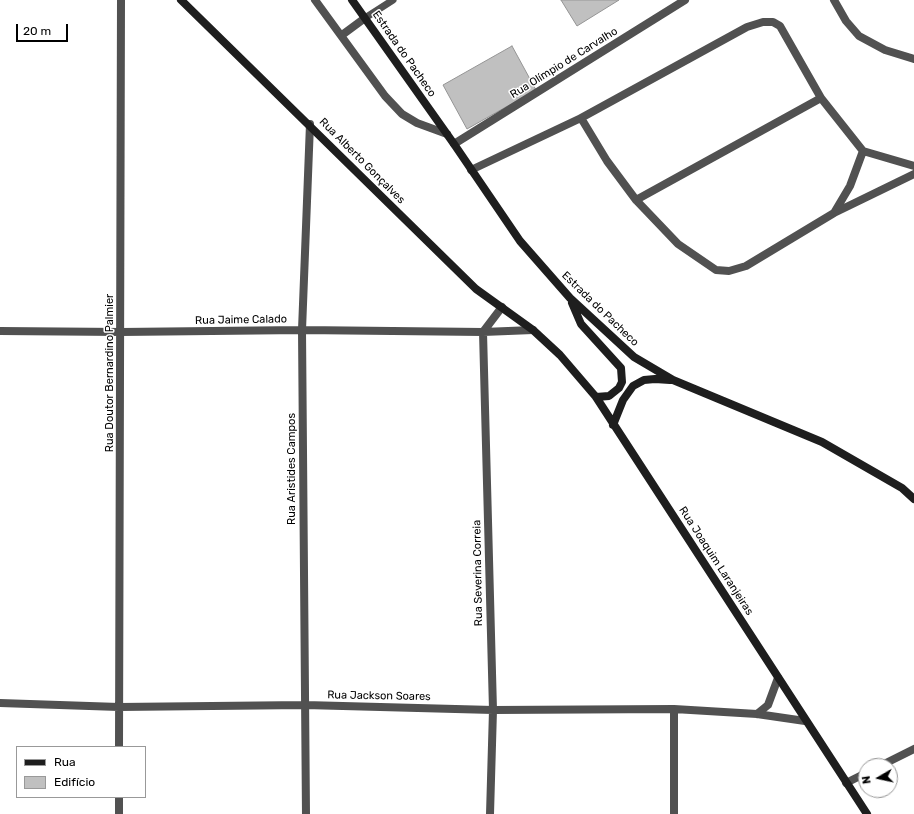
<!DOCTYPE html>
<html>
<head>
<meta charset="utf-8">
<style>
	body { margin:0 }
	#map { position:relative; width:914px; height:814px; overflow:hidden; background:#fff; font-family:Rubik,sans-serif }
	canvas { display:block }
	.legend { position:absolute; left:16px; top:746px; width:130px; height:52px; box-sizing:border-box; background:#fff; border:1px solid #999; margin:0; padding:5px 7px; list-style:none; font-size:12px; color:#000 }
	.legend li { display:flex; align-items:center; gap:8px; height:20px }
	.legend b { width:20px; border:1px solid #999 }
	.north { position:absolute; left:858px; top:758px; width:40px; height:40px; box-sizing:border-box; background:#fff; border:1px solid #999; border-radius:50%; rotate:261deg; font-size:11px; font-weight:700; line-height:16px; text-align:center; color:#000 }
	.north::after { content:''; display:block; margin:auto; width:14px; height:18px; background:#000; clip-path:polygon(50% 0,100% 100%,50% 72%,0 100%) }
	.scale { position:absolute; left:16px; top:24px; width:52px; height:18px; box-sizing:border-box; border:2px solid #000; border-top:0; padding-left:5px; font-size:12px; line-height:14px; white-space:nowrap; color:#000; -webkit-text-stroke:3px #fff; paint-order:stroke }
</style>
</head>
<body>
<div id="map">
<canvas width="914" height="814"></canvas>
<ul class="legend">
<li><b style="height:5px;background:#1e1e1e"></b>Rua</li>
<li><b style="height:11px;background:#c0c0c0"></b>Edifício</li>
</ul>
<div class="north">N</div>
<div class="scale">20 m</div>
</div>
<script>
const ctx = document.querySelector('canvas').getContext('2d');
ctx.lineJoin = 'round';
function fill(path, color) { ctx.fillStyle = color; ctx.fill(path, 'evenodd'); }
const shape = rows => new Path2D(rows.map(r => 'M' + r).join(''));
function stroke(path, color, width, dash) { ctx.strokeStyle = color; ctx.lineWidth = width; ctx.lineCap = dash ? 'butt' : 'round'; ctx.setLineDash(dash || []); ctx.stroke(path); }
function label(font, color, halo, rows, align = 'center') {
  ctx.font = font + ' Rubik,sans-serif'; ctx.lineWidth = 3; ctx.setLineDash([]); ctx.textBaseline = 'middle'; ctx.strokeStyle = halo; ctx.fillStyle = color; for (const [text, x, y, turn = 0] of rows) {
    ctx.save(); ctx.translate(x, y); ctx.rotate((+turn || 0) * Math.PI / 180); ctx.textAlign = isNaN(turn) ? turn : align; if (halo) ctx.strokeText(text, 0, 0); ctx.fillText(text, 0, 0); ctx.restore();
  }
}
const building = shape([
	[561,0,619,0,577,26,561,0],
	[512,46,536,90,467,129,443,85,512,46]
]);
fill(building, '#c0c0c0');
stroke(building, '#959595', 1);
stroke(shape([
	[365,18,393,0]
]), '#515151', 7);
stroke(shape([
	[315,0,385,96,402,114,417,123,447,134],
	[834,0,846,21,859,36,885,50,914,59],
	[342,35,365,18],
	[454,144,685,0],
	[863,151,914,166],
	[471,170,581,118,747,27,763,22,773,22,780,26,821,98,863,151,850,186,834,213,746,266,729,271,716,270,678,244,636,200,607,161,581,118],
	[636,200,821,98],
	[834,213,914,174],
	[0,331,121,332,302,330,483,332,533,330],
	[483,332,493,710,490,814],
	[483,332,502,307],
	[0,703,119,707,305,705,493,710,674,709,757,714,805,721],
	[757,714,768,705,778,678],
	[119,747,121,0],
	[880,766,914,749],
	[846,783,866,773],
	[119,814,119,797],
	[306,814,302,330,310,124],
	[674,814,674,709]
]), '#515151', 8);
stroke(shape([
	[181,0,476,289,533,330,560,355,596,397,867,814],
	[352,0,454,144,520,241,570,298,634,357,673,380,822,442,902,488,914,499],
	[572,303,581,324,621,368,622,382,619,388,609,396,596,397],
	[613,425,623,400,633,386,644,380,655,379,670,380]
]), '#1e1e1e', 8);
label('11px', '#000', '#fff', [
	["Estrada do Pacheco",404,54,55],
	["Rua Olímpio de Carvalho",564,63,-32],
	["Rua Alberto Gonçalves",362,161,45],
	["Estrada do Pacheco",600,309,44],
	["Rua Jaime Calado",241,320,-1],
	["Rua Doutor Bernardino Palmier",110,373,-90],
	["Rua Aristides Campos",292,469,-90],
	["Rua Joaquim Laranjeiras",716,561,57],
	["Rua Severina Correia",478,573,-91],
	["Rua Jackson Soares",379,696,1]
]);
</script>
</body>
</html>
